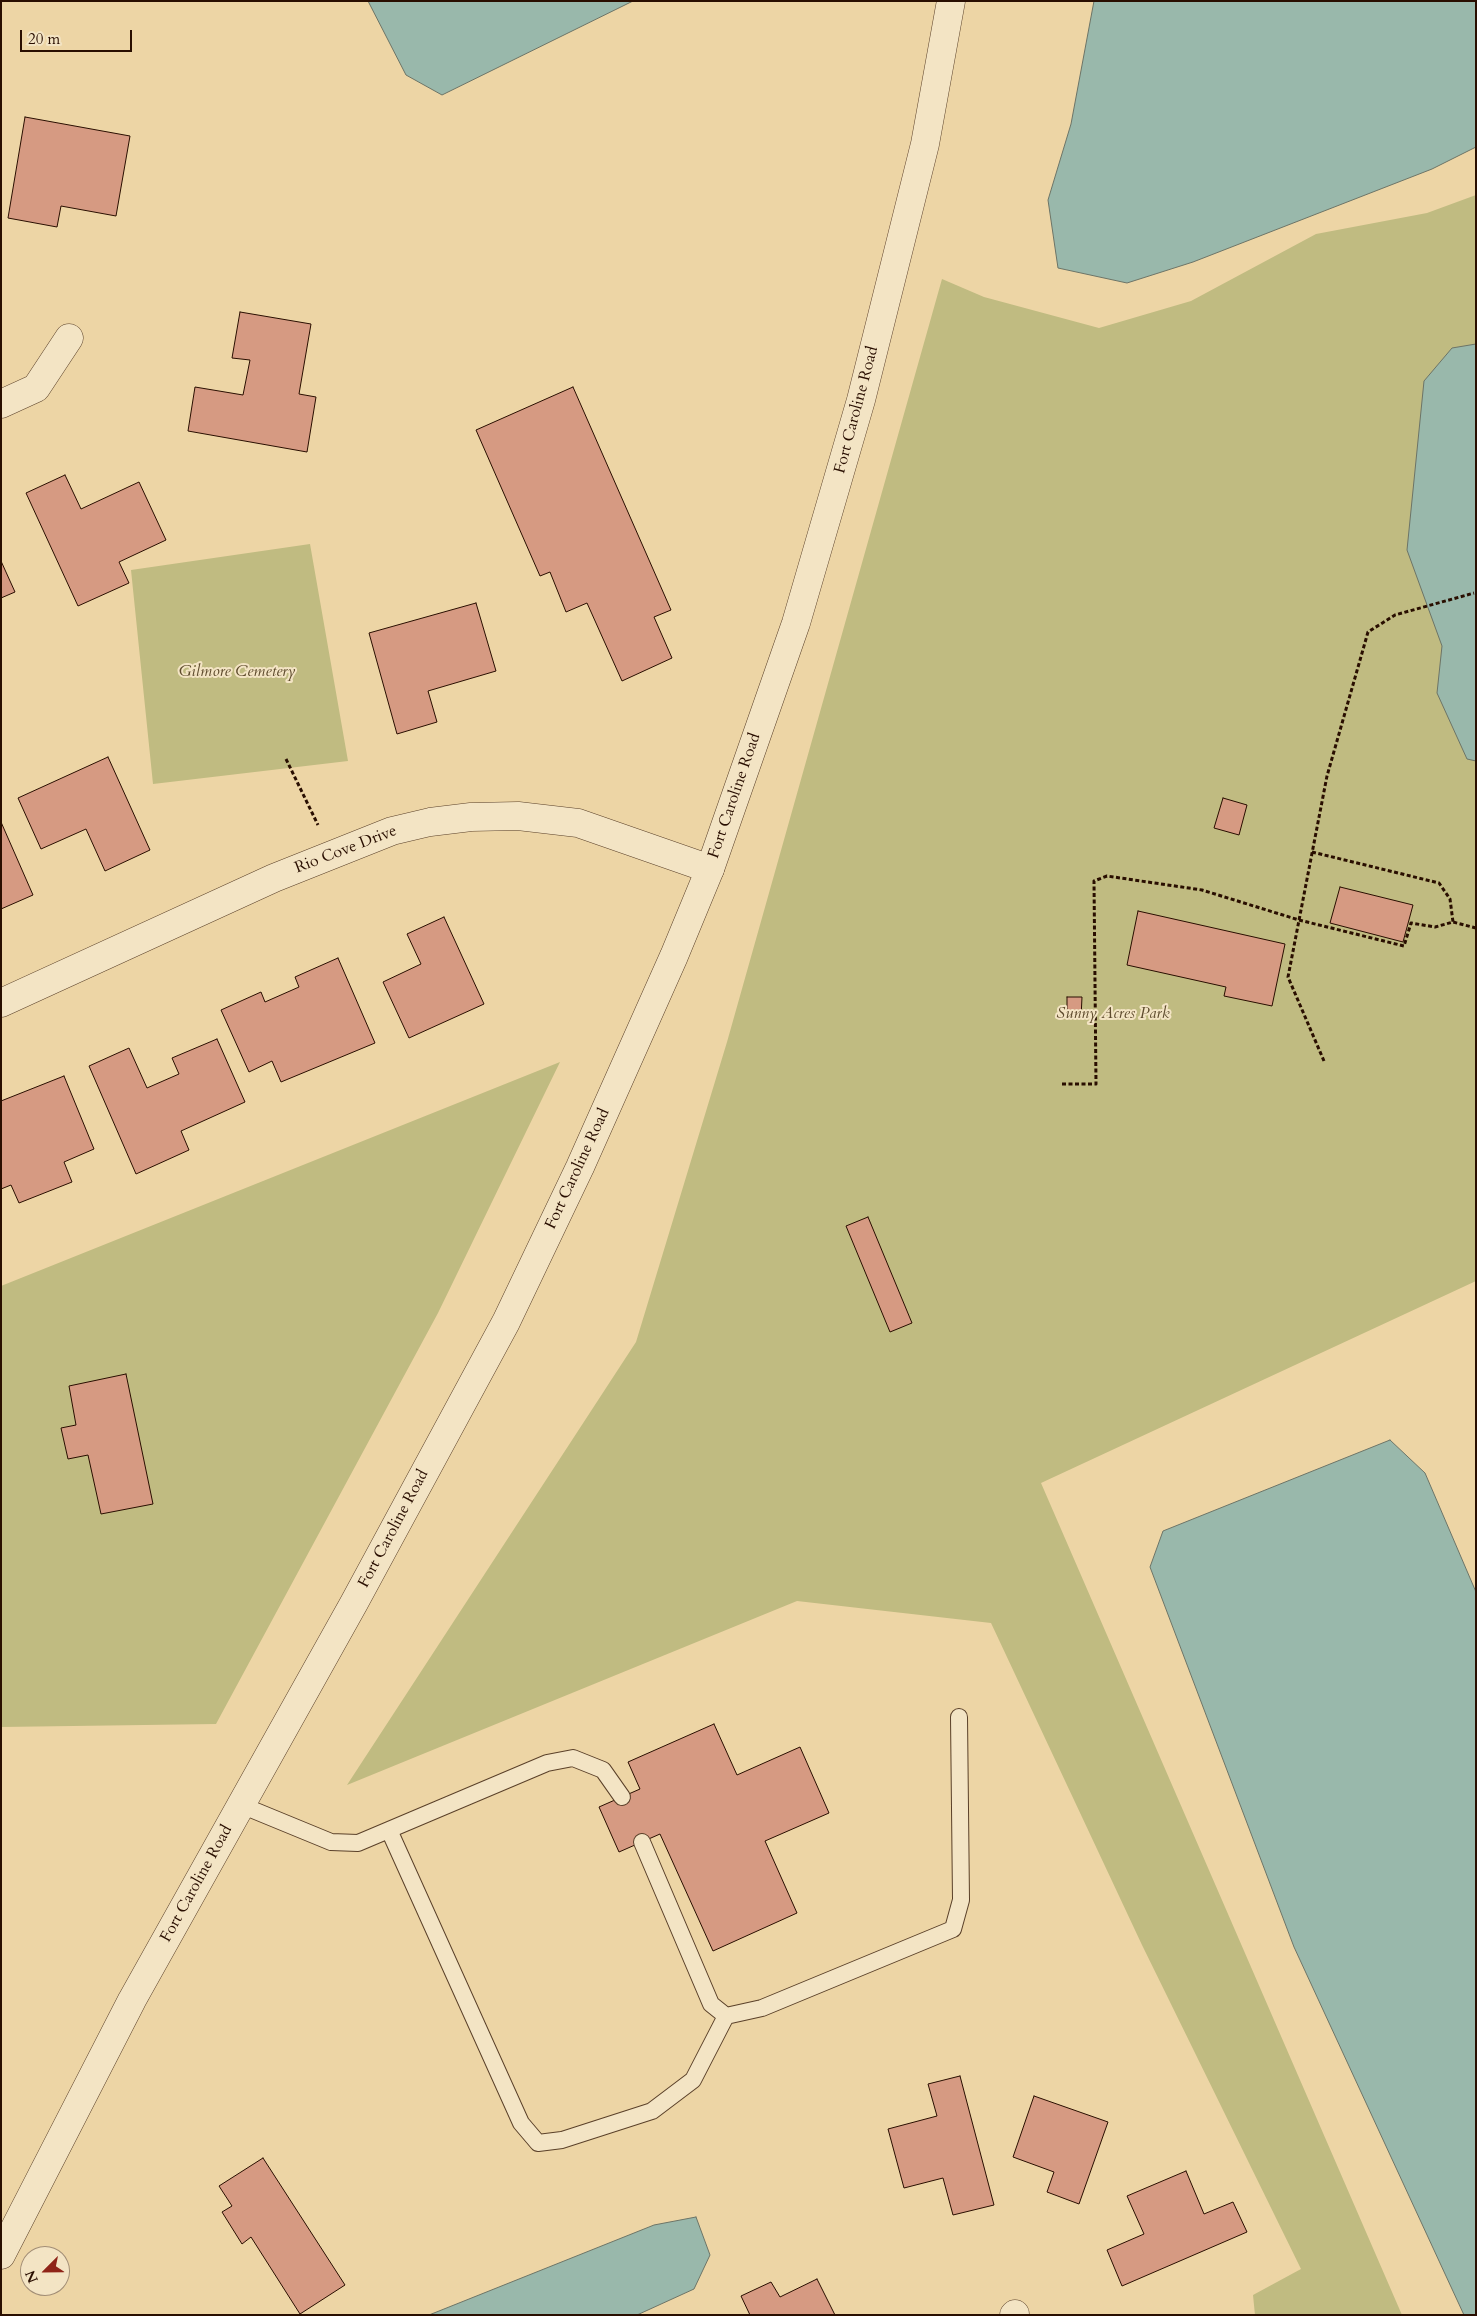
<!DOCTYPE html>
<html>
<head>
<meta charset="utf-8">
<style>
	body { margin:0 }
	#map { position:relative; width:1477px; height:2316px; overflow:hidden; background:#edd5a5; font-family:Cardo,serif }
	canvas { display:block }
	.frame { position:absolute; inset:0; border:2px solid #290e00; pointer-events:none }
	.north { position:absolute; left:20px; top:2246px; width:50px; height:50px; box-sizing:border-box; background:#f3e4c4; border:1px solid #a28e76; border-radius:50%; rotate:247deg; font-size:14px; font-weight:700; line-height:20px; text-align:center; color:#290e00 }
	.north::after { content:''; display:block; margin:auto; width:18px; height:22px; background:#8f2418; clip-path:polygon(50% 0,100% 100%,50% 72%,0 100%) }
	.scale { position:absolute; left:20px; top:30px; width:112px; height:22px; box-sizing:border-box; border:2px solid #290e00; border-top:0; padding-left:6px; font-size:15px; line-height:18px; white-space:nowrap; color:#290e00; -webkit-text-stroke:4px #f3e4c4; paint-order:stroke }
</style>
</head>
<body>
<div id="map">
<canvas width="1477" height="2316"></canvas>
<div class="frame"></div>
<div class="north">N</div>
<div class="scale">20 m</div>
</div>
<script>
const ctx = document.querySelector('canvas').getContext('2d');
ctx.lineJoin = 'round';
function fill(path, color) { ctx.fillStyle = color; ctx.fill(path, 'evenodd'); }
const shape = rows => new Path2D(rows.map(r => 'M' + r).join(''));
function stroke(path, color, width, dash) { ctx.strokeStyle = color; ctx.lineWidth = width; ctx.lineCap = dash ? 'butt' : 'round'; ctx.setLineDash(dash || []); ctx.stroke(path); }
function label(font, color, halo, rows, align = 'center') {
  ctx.font = font + ' Cardo,serif'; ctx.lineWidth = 4; ctx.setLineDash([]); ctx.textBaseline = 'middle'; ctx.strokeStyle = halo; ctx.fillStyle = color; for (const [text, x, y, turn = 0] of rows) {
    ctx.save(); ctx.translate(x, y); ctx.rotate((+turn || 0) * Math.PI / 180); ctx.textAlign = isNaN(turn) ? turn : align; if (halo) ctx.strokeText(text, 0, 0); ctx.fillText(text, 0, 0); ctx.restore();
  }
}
fill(shape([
	[1476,195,1476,1281,1041,1483,1402,2315,1255,2315,1253,2295,1301,2269,1142,1945,991,1623,797,1601,347,1785,636,1342,727,1042,942,279,984,297,1099,328,1191,301,1316,234,1427,213],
	[310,544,348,761,153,784,131,570],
	[560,1062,438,1313,216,1724,1,1727,1,1286]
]), '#c0bb81');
const water = shape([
	[368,1,633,1,442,95,406,75,368,1],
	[1094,1,1476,1,1476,147,1432,169,1193,262,1127,283,1058,268,1048,200,1071,124,1094,1],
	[1476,344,1476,761,1467,759,1437,693,1442,646,1407,550,1424,381,1452,348,1476,344],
	[1390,1440,1425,1473,1476,1592,1476,2315,1464,2315,1294,1947,1150,1567,1163,1531,1390,1440],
	[696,2217,710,2255,694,2289,637,2315,429,2315,654,2225,696,2217]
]);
fill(water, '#99b8ab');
stroke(water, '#6c7467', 1);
const building = shape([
	[25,117,130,136,116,216,61,206,57,227,8,218,25,117],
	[240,312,311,324,299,394,316,397,307,452,188,431,195,387,243,395,250,360,232,358,240,312],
	[573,387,671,610,654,617,672,658,622,681,587,603,566,612,550,572,540,576,476,430,573,387],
	[65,475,81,509,139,482,166,540,119,562,129,583,78,606,26,493,65,475],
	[1,561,15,592,1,598,1,561],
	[476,603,496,671,428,691,437,722,397,734,369,633,476,603],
	[108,757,150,850,105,871,86,829,41,849,18,798,108,757],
	[1223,798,1247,805,1239,835,1214,828,1223,798],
	[1,822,33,895,1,909,1,822],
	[1340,887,1413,905,1403,942,1330,923,1340,887],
	[1138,911,1285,944,1272,1006,1224,996,1226,987,1127,965,1138,911],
	[444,917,484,1004,409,1038,383,982,421,964,407,934,444,917],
	[338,958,375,1043,281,1082,272,1061,249,1072,221,1010,261,992,265,1002,299,987,295,977,338,958],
	[1067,997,1082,997,1081,1018,1067,1017,1067,997],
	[217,1039,245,1102,181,1131,189,1150,136,1174,89,1066,129,1048,147,1088,179,1074,172,1058,217,1039],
	[64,1076,94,1149,64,1162,72,1182,19,1203,11,1185,1,1189,1,1101,64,1076],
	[868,1217,912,1323,890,1332,846,1226,868,1217],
	[126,1374,153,1504,101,1514,88,1455,68,1459,61,1428,76,1425,69,1386,126,1374],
	[714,1724,737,1775,800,1747,829,1813,765,1841,797,1913,713,1951,660,1834,619,1852,599,1807,640,1789,628,1762,714,1724],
	[960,2076,994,2205,953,2215,943,2178,904,2188,888,2129,937,2116,928,2084,960,2076],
	[1034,2096,1108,2122,1079,2204,1047,2192,1054,2172,1013,2157,1034,2096],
	[263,2158,345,2285,300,2314,251,2237,242,2244,222,2212,232,2206,219,2186,263,2158],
	[1186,2171,1204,2214,1233,2202,1247,2232,1122,2286,1107,2250,1144,2234,1127,2196,1186,2171],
	[817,2279,835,2315,750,2315,741,2296,771,2282,780,2297,817,2279]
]);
fill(building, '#d69a82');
stroke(building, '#290e00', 1);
const service = shape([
	[241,1805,331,1842,358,1843,547,1763,573,1758,603,1770,622,1797],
	[389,1830,521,2123,538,2143,562,2140,652,2111,693,2080,726,2016],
	[642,1842,711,2004,726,2016,762,2008,953,1929,961,1900,959,1717]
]);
const minor = shape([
	[1,404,36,388,69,338],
	[1,1003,274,878,392,831,430,822,471,817,518,816,578,823,710,869],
	[1014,2315,1015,2314]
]);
const tertiary = shape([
	[1,2255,132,2000,354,1603,506,1322,580,1167,674,956,710,869,796,623,861,400,925,144,951,1]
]);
stroke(service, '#5a4029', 18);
stroke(minor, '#5a4029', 29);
stroke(tertiary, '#5a4029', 29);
stroke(shape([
	[286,759,318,825],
	[1312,852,1439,883,1450,899,1453,922],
	[1324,1061,1288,977,1327,776,1368,632,1395,615,1474,593],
	[1062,1084,1096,1084,1094,881,1107,876,1202,890,1299,920,1404,946,1411,923,1435,927,1453,922,1476,928]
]), '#290e00', 3, [4, 2.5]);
stroke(service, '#f3e4c4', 16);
stroke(minor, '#f3e4c4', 28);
stroke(tertiary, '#f3e4c4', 28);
label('16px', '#290e00', '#f3e4c4', [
	["Fort Caroline Road",857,410,-75],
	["Fort Caroline Road",735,796,-71],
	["Rio Cove Drive",346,850,-21],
	["Fort Caroline Road",578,1169,-65],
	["Fort Caroline Road",394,1529,-62],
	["Fort Caroline Road",197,1884,-61]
]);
label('italic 16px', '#5e4b2d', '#f3e4c4', [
	["Gilmore Cemetery",237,672],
	["Sunny Acres Park",1113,1014]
]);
</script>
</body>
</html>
